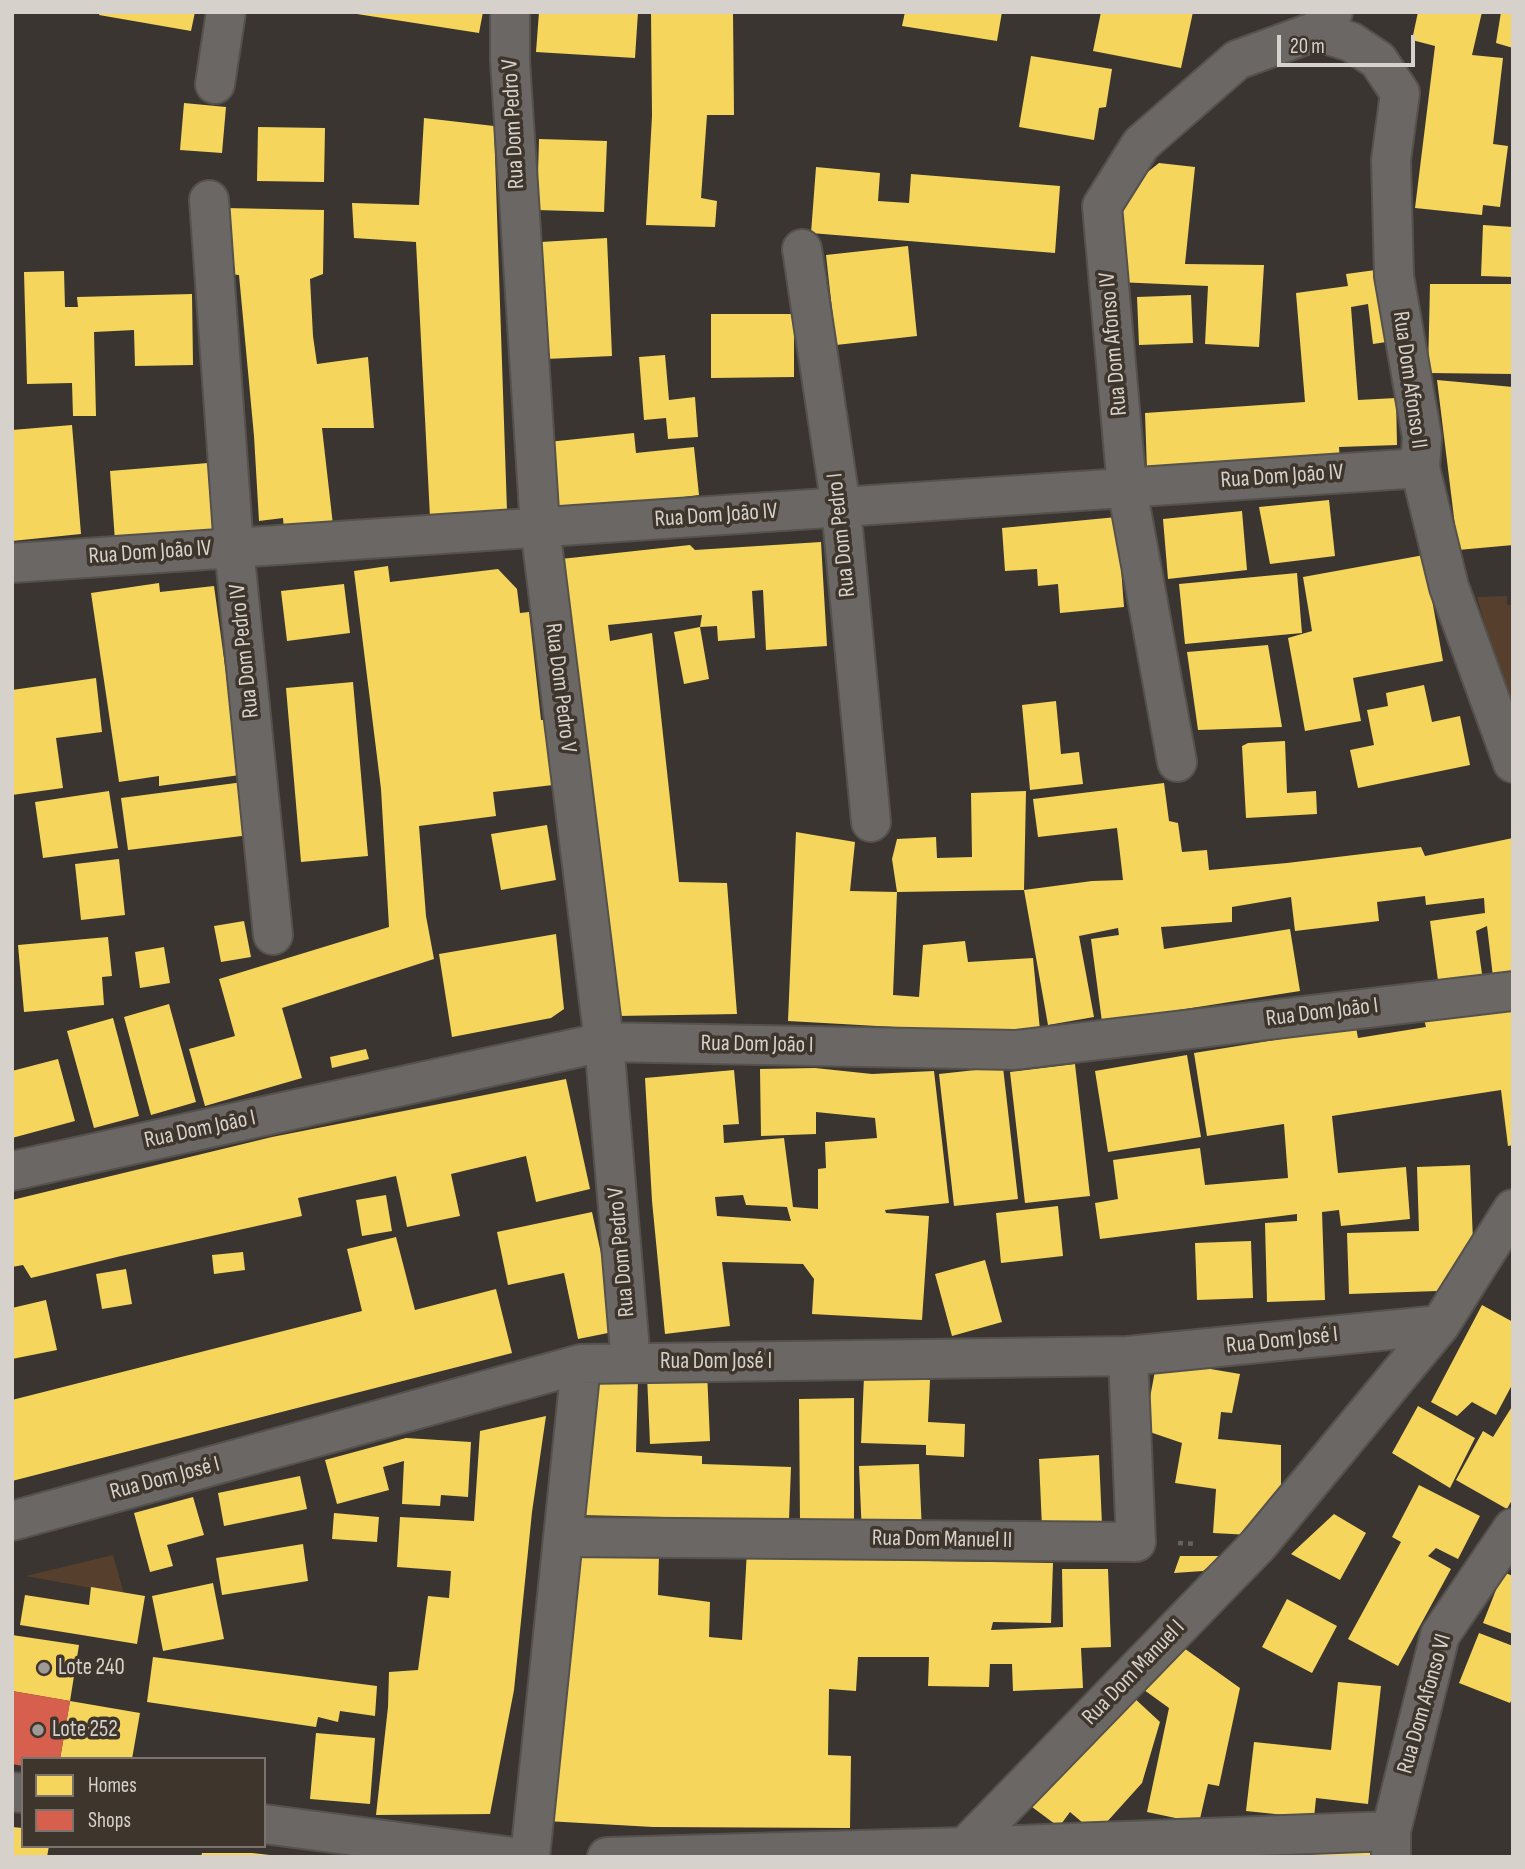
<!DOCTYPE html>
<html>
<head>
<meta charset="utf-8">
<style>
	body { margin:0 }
	#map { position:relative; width:1525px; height:1869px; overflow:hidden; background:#3a3531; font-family:"Sofia Sans Condensed",sans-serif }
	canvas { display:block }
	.frame { position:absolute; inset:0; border:14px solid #d7d1cc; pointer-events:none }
	.legend { position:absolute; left:21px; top:1757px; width:245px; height:91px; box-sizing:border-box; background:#3e352d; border:2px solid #7b736d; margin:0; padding:9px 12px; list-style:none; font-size:21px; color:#d7d1cc }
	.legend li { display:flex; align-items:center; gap:14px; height:35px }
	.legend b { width:35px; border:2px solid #7b736d }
	.scale { position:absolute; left:1277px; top:35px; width:138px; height:32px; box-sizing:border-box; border:4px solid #d7d1cc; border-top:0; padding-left:9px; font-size:21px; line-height:24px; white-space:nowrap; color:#d7d1cc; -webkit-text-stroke:5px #3e352d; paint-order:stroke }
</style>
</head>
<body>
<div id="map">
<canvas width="1525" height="1869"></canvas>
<div class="frame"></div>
<ul class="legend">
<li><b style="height:19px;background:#f6d55c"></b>Homes</li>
<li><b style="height:19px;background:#d6604d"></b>Shops</li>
</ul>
<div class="scale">20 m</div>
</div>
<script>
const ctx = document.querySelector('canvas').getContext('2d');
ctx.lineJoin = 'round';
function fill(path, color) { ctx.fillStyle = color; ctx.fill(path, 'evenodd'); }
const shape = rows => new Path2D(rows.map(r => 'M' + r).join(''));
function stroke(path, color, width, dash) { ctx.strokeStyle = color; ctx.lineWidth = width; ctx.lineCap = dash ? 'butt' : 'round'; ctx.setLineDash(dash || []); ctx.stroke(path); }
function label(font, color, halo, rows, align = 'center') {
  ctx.font = font + ' "Sofia Sans Condensed",sans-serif'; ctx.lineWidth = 7; ctx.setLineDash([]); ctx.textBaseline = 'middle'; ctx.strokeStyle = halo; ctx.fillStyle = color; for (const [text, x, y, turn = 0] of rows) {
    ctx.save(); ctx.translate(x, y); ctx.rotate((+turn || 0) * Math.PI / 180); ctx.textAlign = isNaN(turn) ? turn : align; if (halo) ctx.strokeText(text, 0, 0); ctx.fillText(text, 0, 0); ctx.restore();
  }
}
fill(shape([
	[1507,596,1507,605,1513,605,1512,719,1477,597],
	[113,1555,124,1594,26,1576]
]), '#56402d');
fill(shape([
	[100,12,195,12,191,31,99,15],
	[344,12,483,12,479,33],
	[539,12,638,12,635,58,536,52],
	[651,12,733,12,734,115,707,115,701,198,717,201,715,227,646,225,652,116],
	[905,12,1002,12,997,41,902,26],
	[1101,12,1193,12,1181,68,1093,51],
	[1418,12,1482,12,1472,55,1503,58,1493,144,1508,146,1500,207,1483,205,1482,215,1415,208,1435,46,1412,40],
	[1501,12,1513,12,1513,48,1496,43],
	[1031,56,1112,69,1106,107,1099,108,1094,140,1019,127],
	[184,103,226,107,222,153,180,150],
	[424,118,494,126,507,511,430,517,416,242,354,238,352,203,419,205],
	[258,127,325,128,324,182,257,181],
	[539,139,607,141,604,212,537,210],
	[1159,163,1195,167,1185,264,1264,265,1259,347,1205,344,1208,286,1117,282,1125,190],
	[816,167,880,173,878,201,909,203,911,174,1060,186,1055,253,811,233],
	[224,208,324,210,323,274,310,279,313,336,317,364,368,357,374,428,322,428,333,525,284,531,283,518,259,521,254,436,239,275,227,274],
	[1483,225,1513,227,1513,277,1481,276],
	[607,238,612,356,546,359,541,242],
	[908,246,917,336,836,345,826,255],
	[1383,269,1393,341,1373,344,1368,304,1351,307,1358,400,1396,398,1397,445,1339,447,1340,462,1147,471,1145,413,1305,402,1296,293,1348,286,1346,274],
	[64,271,65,307,78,307,77,297,192,294,193,365,135,366,134,330,94,332,96,416,73,416,72,383,27,384,24,272],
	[1430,284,1513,284,1513,374,1428,373],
	[1191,295,1193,343,1139,345,1137,297],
	[711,314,794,314,794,377,711,378],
	[665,355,669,400,695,397,698,437,668,439,666,418,644,420,639,357],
	[1437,380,1513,387,1513,545,1458,550],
	[72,425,81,534,12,541,12,430],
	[634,433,636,453,694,447,699,495,676,498,677,507,617,514,616,503,556,510,548,442],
	[208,463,214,533,115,541,110,471],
	[1329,500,1335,556,1270,564,1259,507],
	[1242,511,1247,570,1168,579,1163,519],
	[1117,517,1124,607,1060,613,1058,584,1038,586,1037,569,1005,571,1002,528],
	[821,542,827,646,766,650,763,590,752,591,755,638,718,641,717,626,700,627,702,615,608,625,610,641,652,633,679,882,727,883,737,1014,617,1016,561,559,690,545,695,550],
	[1424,555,1443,661,1353,678,1361,721,1305,731,1288,638,1312,631,1303,577],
	[388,566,390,582,498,569,517,589,520,613,529,612,541,720,546,720,553,785,493,792,496,816,419,826,426,916,434,959,282,1008,302,1078,205,1106,189,1049,235,1036,219,979,389,927,381,789,354,571],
	[1297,573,1302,633,1185,644,1179,584],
	[159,583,160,592,214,586,240,775,159,786,159,776,119,782,91,593],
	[344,584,350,633,287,641,281,591],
	[700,627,709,679,684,684,674,632],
	[1268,645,1282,727,1198,730,1187,652],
	[96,678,102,732,56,738,63,788,12,795,12,690],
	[353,682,368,856,301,862,286,688],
	[1424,685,1432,722,1460,716,1470,765,1358,788,1350,750,1374,745,1367,710,1388,706,1386,693],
	[1056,701,1061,754,1079,752,1083,784,1030,790,1022,705],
	[1285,741,1287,793,1316,791,1317,814,1246,818,1242,746,1248,743],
	[251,781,258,834,128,850,121,798],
	[1164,783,1169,821,1178,823,1182,852,1207,850,1209,870,1287,863,1421,847,1425,856,1513,838,1513,974,1493,977,1487,926,1476,931,1483,981,1439,988,1430,921,1485,913,1484,898,1426,905,1425,896,1377,902,1379,921,1295,931,1291,897,1232,907,1232,922,1161,927,1164,949,1290,929,1300,991,1102,1022,1091,939,1119,935,1118,928,1079,936,1094,1017,1048,1025,1024,890,1092,881,1123,880,1117,828,1038,837,1033,799],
	[109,791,118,848,43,858,35,802],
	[1026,791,1024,890,897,892,893,995,919,997,923,945,965,941,968,962,1033,958,1040,1030,949,1030,788,1021,796,832,855,842,850,891,897,892,892,859,897,839,936,837,937,858,972,857,971,793],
	[547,825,556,880,501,890,491,834],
	[119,859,125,915,81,920,75,864],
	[244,921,251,957,221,962,214,926],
	[556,934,564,1009,551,1018,452,1037,439,954],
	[108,937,112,976,102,977,104,1005,24,1012,18,945],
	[164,947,170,983,140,988,135,952],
	[169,1004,196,1102,151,1115,124,1017],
	[1513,1008,1513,1145,1508,1146,1501,1090,1332,1116,1338,1173,1406,1167,1410,1219,1341,1226,1339,1210,1322,1212,1325,1300,1267,1302,1265,1223,1297,1221,1297,1214,1100,1239,1095,1203,1118,1199,1113,1160,1200,1148,1205,1185,1288,1178,1284,1124,1207,1136,1194,1053,1356,1027,1358,1038,1426,1027,1423,1016],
	[113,1018,139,1116,94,1128,67,1031],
	[366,1049,369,1059,332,1068,330,1057],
	[1187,1055,1201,1137,1108,1152,1095,1071],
	[58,1059,75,1121,12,1138,12,1071],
	[1075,1064,1090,1196,1025,1203,1010,1072],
	[1003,1067,1018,1199,954,1206,939,1074],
	[815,1068,872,1074,934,1071,949,1203,885,1210,886,1213,929,1216,922,1320,812,1314,814,1279,803,1264,722,1262,730,1326,665,1334,652,1201,645,1078,734,1070,739,1124,723,1125,724,1143,784,1138,793,1207,818,1209,818,1169,826,1168,825,1142,877,1138,875,1118,816,1112,816,1134,761,1136,760,1069],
	[743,1195,746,1205,787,1207,791,1221,717,1216,715,1197],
	[566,1079,590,1189,536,1202,526,1156,451,1174,460,1216,407,1227,396,1176,298,1198,302,1216,121,1256,31,1278,23,1265,12,1267,12,1200,272,1137],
	[1470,1165,1473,1242,1437,1291,1349,1294,1347,1233,1419,1231,1417,1167],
	[386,1195,392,1231,362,1236,356,1200],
	[1058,1206,1063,1256,1001,1263,996,1213],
	[592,1212,618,1331,578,1339,564,1273,508,1285,497,1232],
	[396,1237,415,1310,496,1289,512,1353,12,1481,12,1400,362,1311,347,1249],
	[1251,1241,1253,1298,1197,1300,1195,1243],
	[243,1252,245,1270,214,1274,212,1255],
	[985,1260,1002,1322,952,1336,935,1274],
	[126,1269,132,1304,102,1309,96,1274],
	[46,1300,57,1350,12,1359,12,1308],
	[1482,1305,1513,1322,1513,1383,1496,1415,1472,1402,1457,1416,1431,1402],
	[1157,1360,1240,1374,1232,1413,1221,1412,1218,1439,1281,1445,1281,1502,1251,1535,1213,1533,1216,1489,1175,1483,1182,1443,1144,1430],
	[707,1371,710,1441,650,1444,647,1375],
	[864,1377,930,1380,928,1422,965,1424,964,1457,926,1455,926,1445,861,1443],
	[584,1378,638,1379,636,1452,702,1456,702,1464,791,1467,789,1520,580,1515],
	[854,1398,854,1521,800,1522,799,1399],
	[1513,1405,1513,1498,1507,1509,1456,1480,1483,1431,1493,1437],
	[1418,1406,1475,1438,1450,1488,1392,1453],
	[546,1416,532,1512,514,1690,490,1814,376,1815,388,1707,389,1672,418,1670,428,1596,449,1598,451,1571,397,1567,400,1517,474,1521,480,1431],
	[406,1438,471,1442,468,1497,441,1495,440,1506,402,1504,404,1461,383,1467,389,1490,337,1504,325,1460],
	[1099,1455,1102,1525,1042,1528,1039,1459],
	[919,1464,922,1532,862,1535,859,1466],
	[300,1476,307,1509,224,1526,218,1493],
	[1419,1485,1480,1516,1458,1559,1436,1548,1428,1556,1451,1569,1398,1666,1348,1639,1401,1542,1392,1537],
	[193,1497,204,1535,167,1545,173,1566,150,1572,134,1513],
	[334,1513,379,1517,377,1542,332,1539],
	[1334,1514,1366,1533,1340,1580,1291,1554],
	[303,1544,308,1581,222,1595,216,1558],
	[747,1550,930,1561,1053,1563,1051,1623,993,1622,991,1630,1063,1627,1062,1569,1108,1569,1111,1647,1081,1648,1083,1688,1013,1691,1012,1664,990,1664,989,1687,928,1686,929,1657,858,1657,856,1691,829,1689,828,1755,851,1756,850,1828,653,1827,546,1821,571,1551,659,1554,658,1595,710,1602,709,1637,742,1640],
	[1180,1556,1222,1556,1203,1571,1174,1573],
	[1503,1572,1513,1576,1513,1634,1483,1623],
	[213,1583,224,1639,163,1651,152,1596],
	[91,1587,145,1596,137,1644,20,1625,25,1595,89,1605],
	[1287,1599,1337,1626,1312,1673,1262,1647],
	[1479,1633,1513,1646,1513,1696,1510,1703,1459,1683],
	[12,1635,79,1645,70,1701,140,1713,132,1759,60,1759,70,1701,12,1691],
	[1174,1641,1240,1688,1219,1786,1208,1784,1199,1823,1147,1812,1169,1708,1140,1687],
	[153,1657,377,1686,375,1716,340,1711,338,1722,318,1717,316,1727,147,1702],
	[1338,1682,1381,1686,1368,1804,1316,1798,1314,1818,1246,1811,1254,1742,1331,1750],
	[1132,1696,1160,1722,1142,1783,1096,1834,1070,1812,1059,1827,1028,1804],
	[316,1733,375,1738,370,1804,310,1799],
	[12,1827,23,1828,23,1846,49,1846,47,1857,12,1857],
	[1286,1840,1375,1841,1375,1857,1286,1857],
	[202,1853,252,1853,270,1855,270,1857,201,1857]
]), '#f6d55c');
fill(shape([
	[12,1691,70,1701,60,1759,23,1759,23,1766,12,1764]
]), '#d6604d');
const street = shape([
	[510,12,510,60,540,527,604,1042,631,1363],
	[1316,31,1351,42,1378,60,1400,93,1391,160,1394,276,1422,437,1420,468,1449,587,1513,763],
	[215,84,226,12],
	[209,200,234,548,273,935],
	[802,249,841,507,871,822],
	[12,563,1420,468],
	[1177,762,1127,488,1102,206,1141,144,1237,60,1316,31,1333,12],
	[12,1171,604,1042,1015,1050,1513,991],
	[12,1521,581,1364,1128,1356,1440,1325],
	[563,1537,1136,1542,1128,1356],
	[12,1792,23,1793],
	[264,1824,513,1857],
	[965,1847,1391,1831],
	[530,1857,581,1364],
	[607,1857,965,1847,1258,1545,1440,1325,1513,1209],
	[1391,1857,1391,1831,1440,1635,1513,1528]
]);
stroke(street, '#55514c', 42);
stroke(shape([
	[1178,1543,1198,1544]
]), '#656260', 4.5, [5, 5]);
stroke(street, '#6b6764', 38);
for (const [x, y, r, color] of [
	[44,1668,7,"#a09a96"],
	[38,1730,7,"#a09a96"]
]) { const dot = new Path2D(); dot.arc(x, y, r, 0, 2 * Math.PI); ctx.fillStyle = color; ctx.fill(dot); stroke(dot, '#3e352d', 2.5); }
label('23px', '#d7d1cc', '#3e352d', [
	["Rua Dom Pedro V",514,124,-93],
	["Rua Dom Afonso IV",1114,344,-95],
	["Rua Dom Afonso II",1409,380,82],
	["Rua Dom João IV",1282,477,-4],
	["Rua Dom João IV",716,516,-4],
	["Rua Dom Pedro I",842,535,-96],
	["Rua Dom João IV",150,553,-4],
	["Rua Dom Pedro IV",245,651,-96],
	["Rua Dom Pedro V",560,688,83],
	["Rua Dom João I",1322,1013,-7],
	["Rua Dom João I",757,1045,1],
	["Rua Dom João I",200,1130,-12],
	["Rua Dom Pedro V",622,1252,-95],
	["Rua Dom José I",1282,1341,-6],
	["Rua Dom José I",716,1362],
	["Rua Dom José I",165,1479,-15],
	["Rua Dom Manuel II",942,1540,1],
	["Rua Dom Manuel I",1134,1673,-46],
	["Rua Dom Afonso VI",1425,1704,-74]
]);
label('23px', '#d7d1cc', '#3e352d', [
	["Lote 240",58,1668],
	["Lote 252",52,1730]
], 'left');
</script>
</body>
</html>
